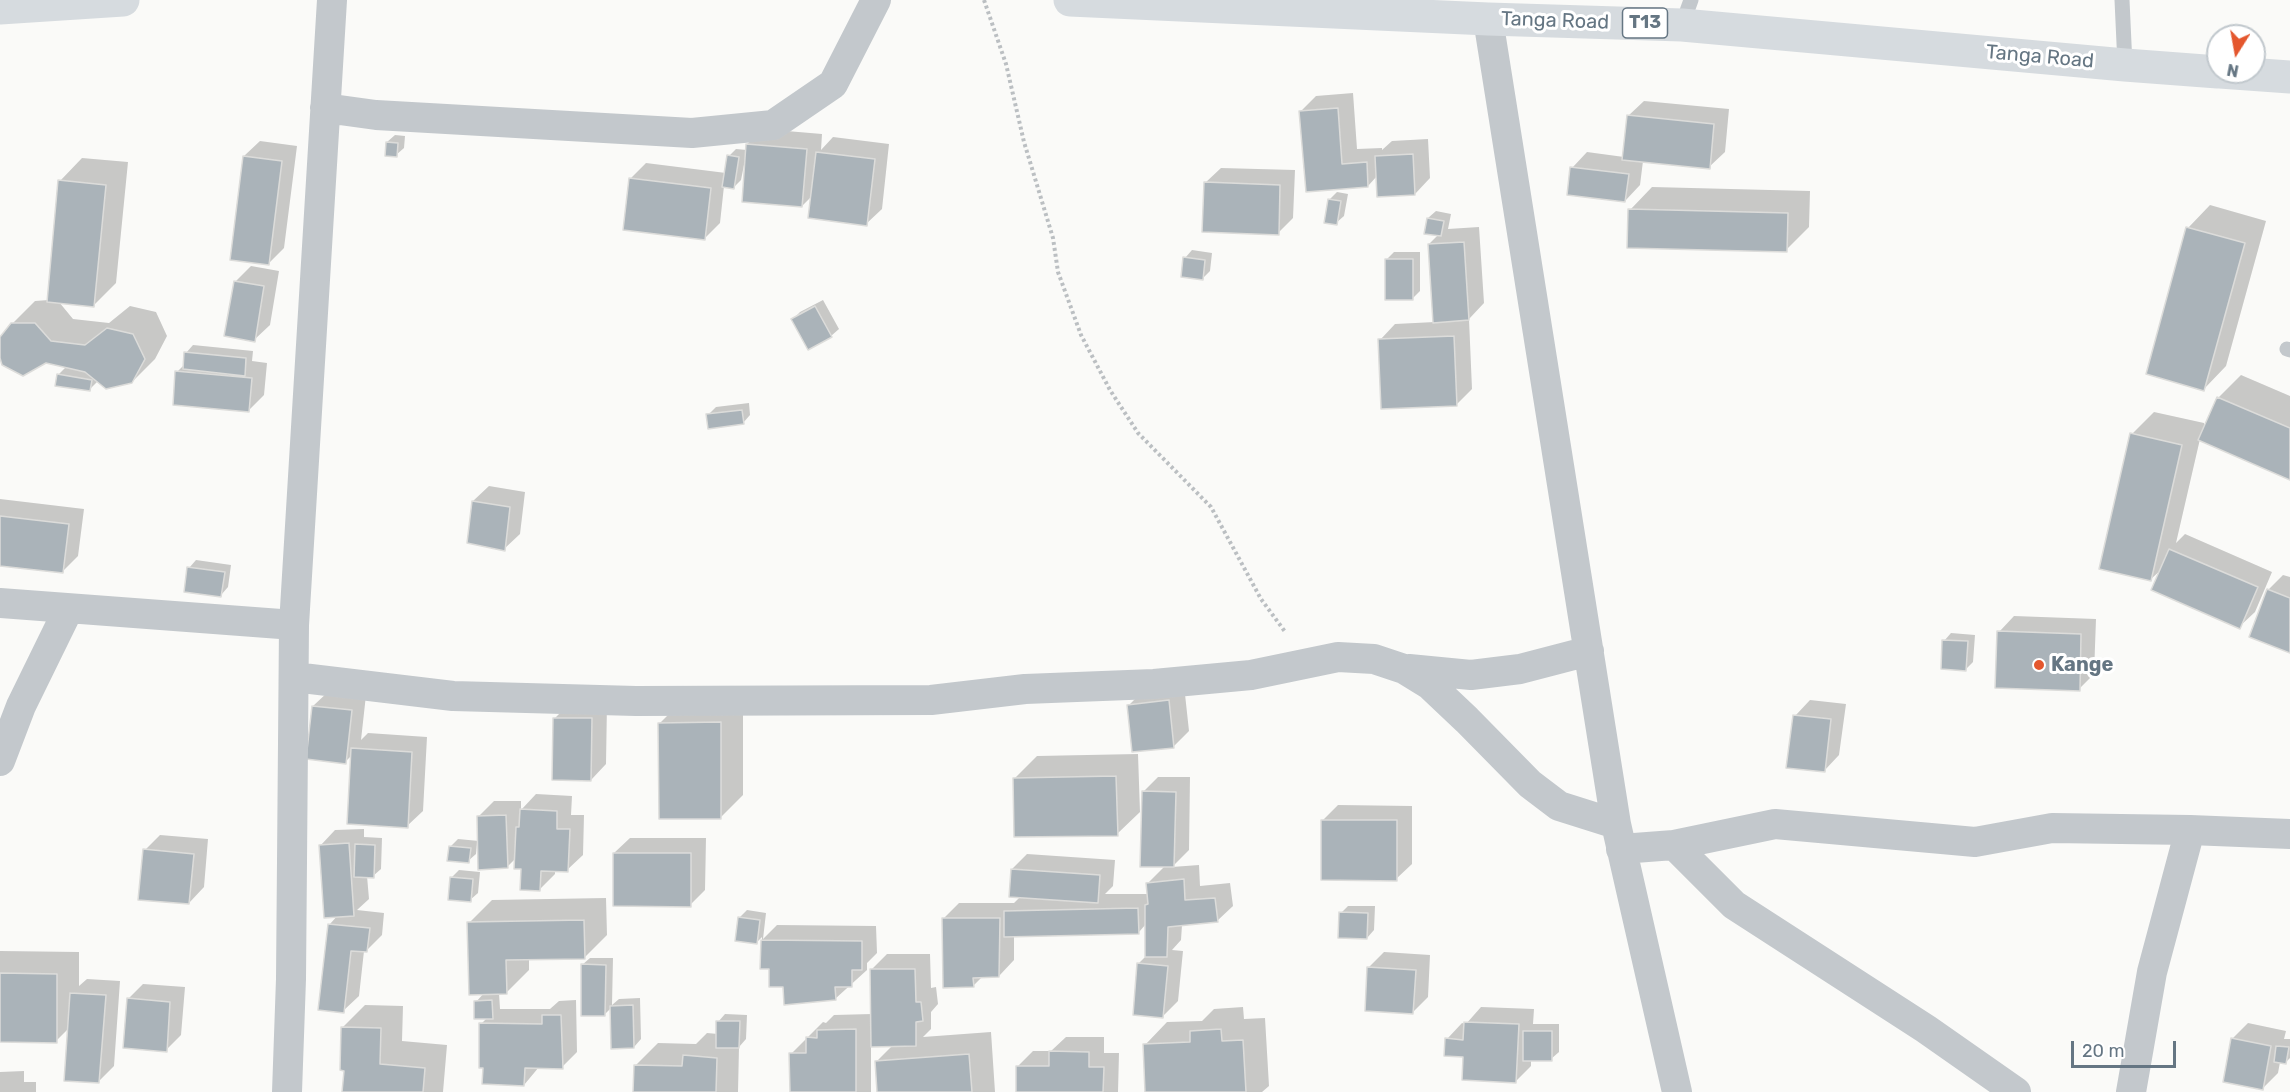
<!DOCTYPE html>
<html>
<head>
<meta charset="utf-8">
<style>
	body { margin:0 }
	#map { position:relative; width:2290px; height:1092px; overflow:hidden; background:#fafaf8; font-family:Rubik,sans-serif }
	canvas { display:block }
	.north { position:absolute; left:2206px; top:24px; width:60px; height:60px; box-sizing:border-box; background:#fff; border:2px solid #c1c8cd; border-radius:50%; rotate:191deg; font-size:16px; font-weight:700; line-height:24px; text-align:center; color:#657683 }
	.north::after { content:''; display:block; margin:auto; width:21px; height:27px; background:#e4572e; clip-path:polygon(50% 0,100% 100%,50% 72%,0 100%) }
	.scale { position:absolute; left:2071px; top:1041px; width:105px; height:27px; box-sizing:border-box; border:3px solid #657683; border-top:0; padding-left:8px; font-size:18px; line-height:21px; white-space:nowrap; color:#657683; -webkit-text-stroke:4px #fff; paint-order:stroke }
</style>
</head>
<body>
<div id="map">
<canvas width="2290" height="1092"></canvas>
<div class="north">N</div>
<div class="scale">20 m</div>
</div>
<script>
const ctx = document.querySelector('canvas').getContext('2d');
ctx.lineJoin = 'round';
function fill(path, color) { ctx.fillStyle = color; ctx.fill(path, 'evenodd'); }
const shape = rows => new Path2D(rows.map(r => 'M' + r).join(''));
function stroke(path, color, width, dash) { ctx.strokeStyle = color; ctx.lineWidth = width; ctx.lineCap = dash ? 'butt' : 'round'; ctx.setLineDash(dash || []); ctx.stroke(path); }
function label(font, color, halo, rows, align = 'center') {
  ctx.font = font + ' Rubik,sans-serif'; ctx.lineWidth = 6; ctx.setLineDash([]); ctx.textBaseline = 'middle'; ctx.strokeStyle = halo; ctx.fillStyle = color; for (const [text, x, y, turn = 0] of rows) {
    ctx.save(); ctx.translate(x, y); ctx.rotate((+turn || 0) * Math.PI / 180); ctx.textAlign = isNaN(turn) ? turn : align; if (halo) ctx.strokeText(text, 0, 0); ctx.fillText(text, 0, 0); ctx.restore();
  }
}
fill(shape([
	[1353,93,1357,149,1382,148,1382,150,1392,141,1428,139,1430,178,1415,194,1377,176,1368,186,1308,191,1301,111,1316,96],
	[1644,101,1729,109,1725,152,1709,167,1643,161,1640,185,1625,201,1572,168,1587,152,1624,157,1628,116],
	[763,129,822,134,821,150,833,137,889,144,882,209,866,224,813,195,802,206,744,165,741,180,734,187,724,186,720,223,704,239,631,178,646,163,726,173,729,156,736,149,747,150,747,144],
	[395,135,405,136,404,148,396,155,387,142],
	[260,141,297,146,284,248,269,263,244,156],
	[82,158,128,162,116,283,94,305,59,302,73,319,109,323,130,306,156,312,167,336,155,359,132,382,98,381,90,389,58,375,66,367,0,351,0,339,12,324,35,301,49,300,60,181],
	[1221,168,1295,170,1293,218,1278,233,1205,183],
	[1652,187,1810,191,1809,227,1786,250,1630,210],
	[1337,192,1348,194,1344,216,1336,223,1329,200],
	[2210,205,2266,221,2226,366,2204,389,2188,228],
	[1436,211,1451,214,1448,229,1479,227,1484,303,1469,319,1472,389,1457,404,1380,340,1395,324,1435,322,1429,244,1439,234,1428,218],
	[1192,250,1212,253,1210,271,1203,278,1185,258],
	[1394,252,1420,252,1420,291,1412,299,1387,259],
	[251,266,279,271,270,325,254,340,235,282],
	[823,300,839,329,831,336,793,319,800,312],
	[193,345,253,351,252,361,267,363,264,395,249,410,177,372,185,364,186,353],
	[2241,375,2290,396,2290,478,2200,439,2176,543,2185,534,2272,572,2255,612,2239,627,2162,569,2151,579,2132,434,2154,412,2204,423,2204,431,2219,397],
	[749,403,750,415,743,423,708,415,716,407],
	[489,486,525,492,520,534,504,549,473,501],
	[0,499,84,509,78,556,62,572,0,564],
	[196,560,231,565,228,587,221,595,189,568],
	[2283,575,2290,577,2290,651,2268,590],
	[2014,616,2096,619,2094,674,2079,689,1999,632],
	[1951,633,1975,635,1973,662,1966,669,1944,641],
	[1184,685,1189,731,1174,746,1129,705,1144,690],
	[329,691,366,695,361,740,368,733,427,737,423,811,407,826,352,755,345,762,313,706],
	[743,700,743,795,721,817,660,723,682,701],
	[1810,700,1846,704,1839,755,1824,771,1795,716],
	[570,703,607,703,606,764,591,780,555,718],
	[1138,754,1140,812,1117,834,1014,779,1037,756],
	[1158,777,1190,777,1189,850,1172,867,1199,865,1200,886,1230,883,1233,906,1217,921,1182,925,1181,940,1172,950,1183,951,1178,1001,1163,1016,1139,963,1146,956,1146,924,1139,932,1014,935,1014,960,999,976,983,976,973,986,944,918,959,903,1014,903,1021,896,1012,869,1027,854,1115,860,1113,886,1105,894,1149,894,1148,883,1165,866,1143,792],
	[536,794,572,796,571,815,584,815,583,855,567,870,555,870,555,874,540,889,516,858,507,867,477,843,476,854,468,861,451,846,458,839,479,841,478,817,494,801,521,801,521,810],
	[1338,805,1412,806,1412,864,1396,879,1323,820],
	[364,829,364,837,382,838,381,869,373,876,367,876,369,899,357,910,384,913,382,935,366,951,364,951,359,996,343,1011,330,924,338,915,320,846,335,830],
	[160,835,208,839,204,887,189,903,145,850],
	[630,838,706,838,705,890,690,905,614,853],
	[459,870,480,872,478,893,470,900,452,877],
	[606,898,607,935,585,957,529,958,529,970,506,993,499,993,500,1009,550,1009,559,1001,576,1000,577,1052,562,1067,539,1067,524,1085,485,1066,481,1024,487,1018,476,1002,484,993,469,923,492,900],
	[1348,906,1375,906,1374,930,1367,938,1341,913],
	[747,910,766,913,763,939,777,925,876,926,877,953,867,963,867,970,835,999,784,986,771,968,762,968,762,937,756,943,740,917],
	[0,951,79,952,79,986,87,979,120,981,114,1066,99,1081,69,1028,56,1041,0,1041],
	[1384,952,1430,955,1428,997,1413,1012,1369,967],
	[887,954,930,954,931,988,936,987,938,1004,931,1012,931,1029,923,1037,991,1032,995,1092,879,1092,877,1061,893,1045,871,1045,871,1092,792,1092,791,1054,823,1022,826,1023,834,1015,872,1014,872,969],
	[590,958,613,958,612,1005,619,999,640,998,641,1039,634,1047,611,1008,605,1014,582,965],
	[143,984,185,987,181,1035,166,1050,128,999],
	[365,1005,403,1006,402,1041,447,1045,443,1092,344,1092,345,1069,343,1027],
	[1243,1007,1244,1019,1265,1018,1269,1086,1262,1092,1147,1092,1145,1045,1167,1022,1202,1021,1214,1009],
	[1481,1007,1534,1009,1533,1024,1559,1024,1559,1052,1551,1059,1531,1059,1531,1066,1516,1081,1464,1056,1447,1039,1462,1023,1466,1024],
	[725,1014,747,1015,746,1039,739,1047,738,1092,635,1092,635,1066,658,1043,696,1044,707,1033,718,1034,718,1022],
	[2248,1023,2286,1031,2284,1039,2290,1039,2290,1058,2286,1062,2280,1062,2278,1073,2263,1088,2232,1039],
	[1066,1037,1104,1037,1104,1053,1119,1053,1118,1092,1017,1092,1018,1066,1033,1051,1051,1051],
	[24,1071,24,1082,36,1082,36,1092,0,1092,0,1072]
]), '#0003');
const building = shape([
	[1338,108,1342,164,1367,162,1368,187,1306,192,1299,111,1338,108],
	[1627,115,1714,124,1710,169,1622,160,1627,115],
	[386,142,398,143,397,157,385,156,386,142],
	[746,144,807,149,802,207,742,202,746,144],
	[816,152,875,159,867,226,808,218,816,152],
	[1413,154,1415,195,1377,197,1375,156,1413,154],
	[727,155,739,157,734,189,722,187,727,155],
	[243,156,282,161,269,265,230,260,243,156],
	[1570,167,1629,174,1625,202,1567,195,1570,167],
	[629,178,711,188,705,240,623,230,629,178],
	[58,180,106,185,94,307,47,302,58,180],
	[1204,182,1280,185,1279,235,1202,232,1204,182],
	[1328,199,1341,201,1337,225,1324,223,1328,199],
	[1628,209,1788,213,1787,252,1627,248,1628,209],
	[1427,218,1444,221,1441,236,1424,234,1427,218],
	[2186,227,2245,243,2204,391,2146,374,2186,227],
	[1464,242,1469,320,1433,323,1428,244,1464,242],
	[1183,257,1205,260,1203,280,1181,277,1183,257],
	[1385,259,1413,259,1413,300,1385,300,1385,259],
	[234,281,264,286,255,342,224,336,234,281],
	[815,306,832,337,808,350,791,319,815,306],
	[11,323,35,323,51,341,85,345,107,328,133,334,145,359,132,383,106,389,85,372,46,363,23,376,2,365,0,358,0,337,11,323],
	[1454,336,1457,406,1381,409,1378,339,1454,336],
	[184,352,246,358,245,376,183,369,184,352],
	[175,371,252,378,249,412,173,405,175,371],
	[57,374,92,380,90,391,55,386,57,374],
	[2217,397,2290,428,2290,480,2198,440,2217,397],
	[742,410,744,424,708,429,706,414,742,410],
	[2130,433,2182,445,2151,581,2099,569,2130,433],
	[472,501,510,507,505,551,467,543,472,501],
	[0,516,69,524,63,573,0,566,0,516],
	[2169,549,2258,587,2240,629,2151,590,2169,549],
	[187,567,225,572,221,597,184,592,187,567],
	[2267,589,2290,598,2290,653,2249,637,2267,589],
	[1997,631,2081,634,2080,691,1995,688,1997,631],
	[1942,640,1968,641,1966,671,1941,669,1942,640],
	[1169,700,1174,748,1132,752,1127,705,1169,700],
	[312,706,352,710,346,764,306,759,312,706],
	[1793,715,1831,719,1825,772,1786,768,1793,715],
	[553,718,592,718,591,781,552,780,553,718],
	[721,722,721,819,659,819,658,723,721,722],
	[351,748,412,752,408,828,347,824,351,748],
	[1116,776,1118,836,1014,837,1013,778,1116,776],
	[1142,791,1176,792,1174,867,1140,867,1142,791],
	[520,809,557,811,557,829,570,829,568,872,541,871,540,891,520,890,521,869,514,869,516,827,519,827,520,809],
	[506,815,508,868,478,870,477,816,506,815],
	[1321,820,1397,820,1397,881,1321,880,1321,820],
	[349,843,354,916,324,918,319,845,349,843],
	[355,844,375,845,374,878,354,877,355,844],
	[449,846,471,848,469,863,447,861,449,846],
	[143,849,194,854,189,904,138,900,143,849],
	[613,853,691,853,691,907,613,906,613,853],
	[1011,869,1100,875,1098,903,1009,897,1011,869],
	[450,877,473,879,471,902,448,900,450,877],
	[1184,879,1185,900,1215,898,1218,922,1168,927,1167,957,1145,957,1145,905,1148,904,1146,883,1184,879],
	[1138,908,1139,934,1004,937,1004,911,1138,908],
	[1339,912,1368,913,1367,939,1338,938,1339,912],
	[738,917,760,920,757,944,735,941,738,917],
	[942,918,1000,918,999,977,973,978,974,987,943,988,942,918],
	[584,920,585,959,506,960,507,994,469,995,467,922,584,920],
	[328,924,370,928,367,952,351,951,344,1013,318,1010,328,924],
	[761,940,862,941,862,970,852,970,852,987,835,987,836,1000,784,1005,783,987,769,987,769,969,760,969,761,940],
	[1137,963,1168,966,1163,1018,1133,1015,1137,963],
	[581,964,606,965,605,1016,581,1016,581,964],
	[1367,967,1416,970,1413,1014,1365,1011,1367,967],
	[870,969,915,969,916,1002,921,1002,923,1021,916,1022,916,1046,871,1047,870,969],
	[0,973,57,974,57,1043,0,1042,0,973],
	[70,993,106,995,99,1083,64,1081,70,993],
	[127,998,170,1002,167,1052,123,1048,127,998],
	[492,1000,493,1019,474,1019,474,1001,492,1000],
	[633,1005,634,1048,611,1049,610,1006,633,1005],
	[542,1015,561,1015,563,1069,525,1068,524,1086,482,1084,483,1068,479,1068,479,1023,542,1024,542,1015],
	[716,1021,740,1021,739,1048,716,1048,716,1021],
	[1464,1022,1519,1024,1516,1083,1462,1080,1463,1057,1444,1056,1445,1038,1463,1040,1464,1022],
	[341,1027,381,1028,380,1064,425,1068,423,1092,342,1092,344,1071,340,1070,341,1027],
	[856,1029,856,1092,790,1092,789,1053,806,1053,806,1037,817,1038,817,1030,856,1029],
	[1221,1029,1222,1041,1243,1040,1246,1092,1145,1092,1143,1044,1190,1042,1190,1031,1221,1029],
	[1523,1031,1552,1031,1552,1061,1523,1061,1523,1031],
	[2231,1038,2271,1046,2263,1090,2223,1082,2231,1038],
	[2276,1046,2289,1047,2286,1064,2274,1062,2276,1046],
	[1049,1051,1089,1052,1089,1067,1104,1067,1103,1092,1016,1092,1016,1066,1049,1066,1049,1051],
	[969,1054,972,1092,877,1092,875,1061,969,1054],
	[683,1055,717,1058,716,1092,633,1092,634,1065,682,1066,683,1055]
]);
fill(building, '#aab3b9');
stroke(building, '#dcdcda', 1.5);
stroke(shape([
	[984,0,1006,64,1024,142,1053,238,1058,272,1081,335,1110,390,1138,433,1211,507,1261,599,1286,633]
]), '#bbbfc2', 4, [3, 3]);
stroke(shape([
	[2122,0,2125,65],
	[1682,25,1691,0],
	[2287,349,2290,350]
]), '#c3c8cc', 15);
stroke(shape([
	[1488,19,1616,824,1677,1092],
	[325,108,376,115,692,133,773,125,833,84,876,0],
	[0,603,294,625],
	[1409,669,1471,675,1520,669,1589,651],
	[294,677,453,696,636,701,931,700,1025,689,1154,684,1251,675,1338,657,1374,659,1404,669,1430,685,1467,720,1530,784,1559,806,1616,824],
	[0,761,21,706,68,610],
	[1674,845,1734,905,1926,1029,2016,1092],
	[1621,849,1674,845,1775,824,1975,842,2052,828,2190,830,2290,834],
	[287,1092,291,979,294,625,332,0],
	[2131,1092,2152,972,2190,830]
]), '#c3c8cc', 30);
stroke(shape([
	[1070,0,1488,19,1682,25,2125,65,2218,72],
	[0,8,123,0],
	[2220,72,2290,77]
]), '#d6dbdf', 33);
for (const [x, y, r, color] of [
	[2039,665,6,"#e4572e"]
]) { const dot = new Path2D(); dot.arc(x, y, r, 0, 2 * Math.PI); ctx.fillStyle = color; ctx.fill(dot); stroke(dot, '#fff', 2); }
for (const [x, y, w] of [
	[1645,23,45]
]) { const box = new Path2D(); box.roundRect(x - w / 2, y - 15, w, 30, 4.5); ctx.fillStyle = '#fff'; ctx.fill(box); stroke(box, '#657683', 1.5); }
label('bold 18px', '#657683', null, [
	["T13",1645,23]
]);
label('20px', '#657683', '#fff', [
	["Tanga Road",1555,21,2],
	["Tanga Road",2040,57,5]
]);
label('bold 20px', '#657683', '#fff', [
	["Kange",2051,665]
], 'left');
</script>
</body>
</html>
